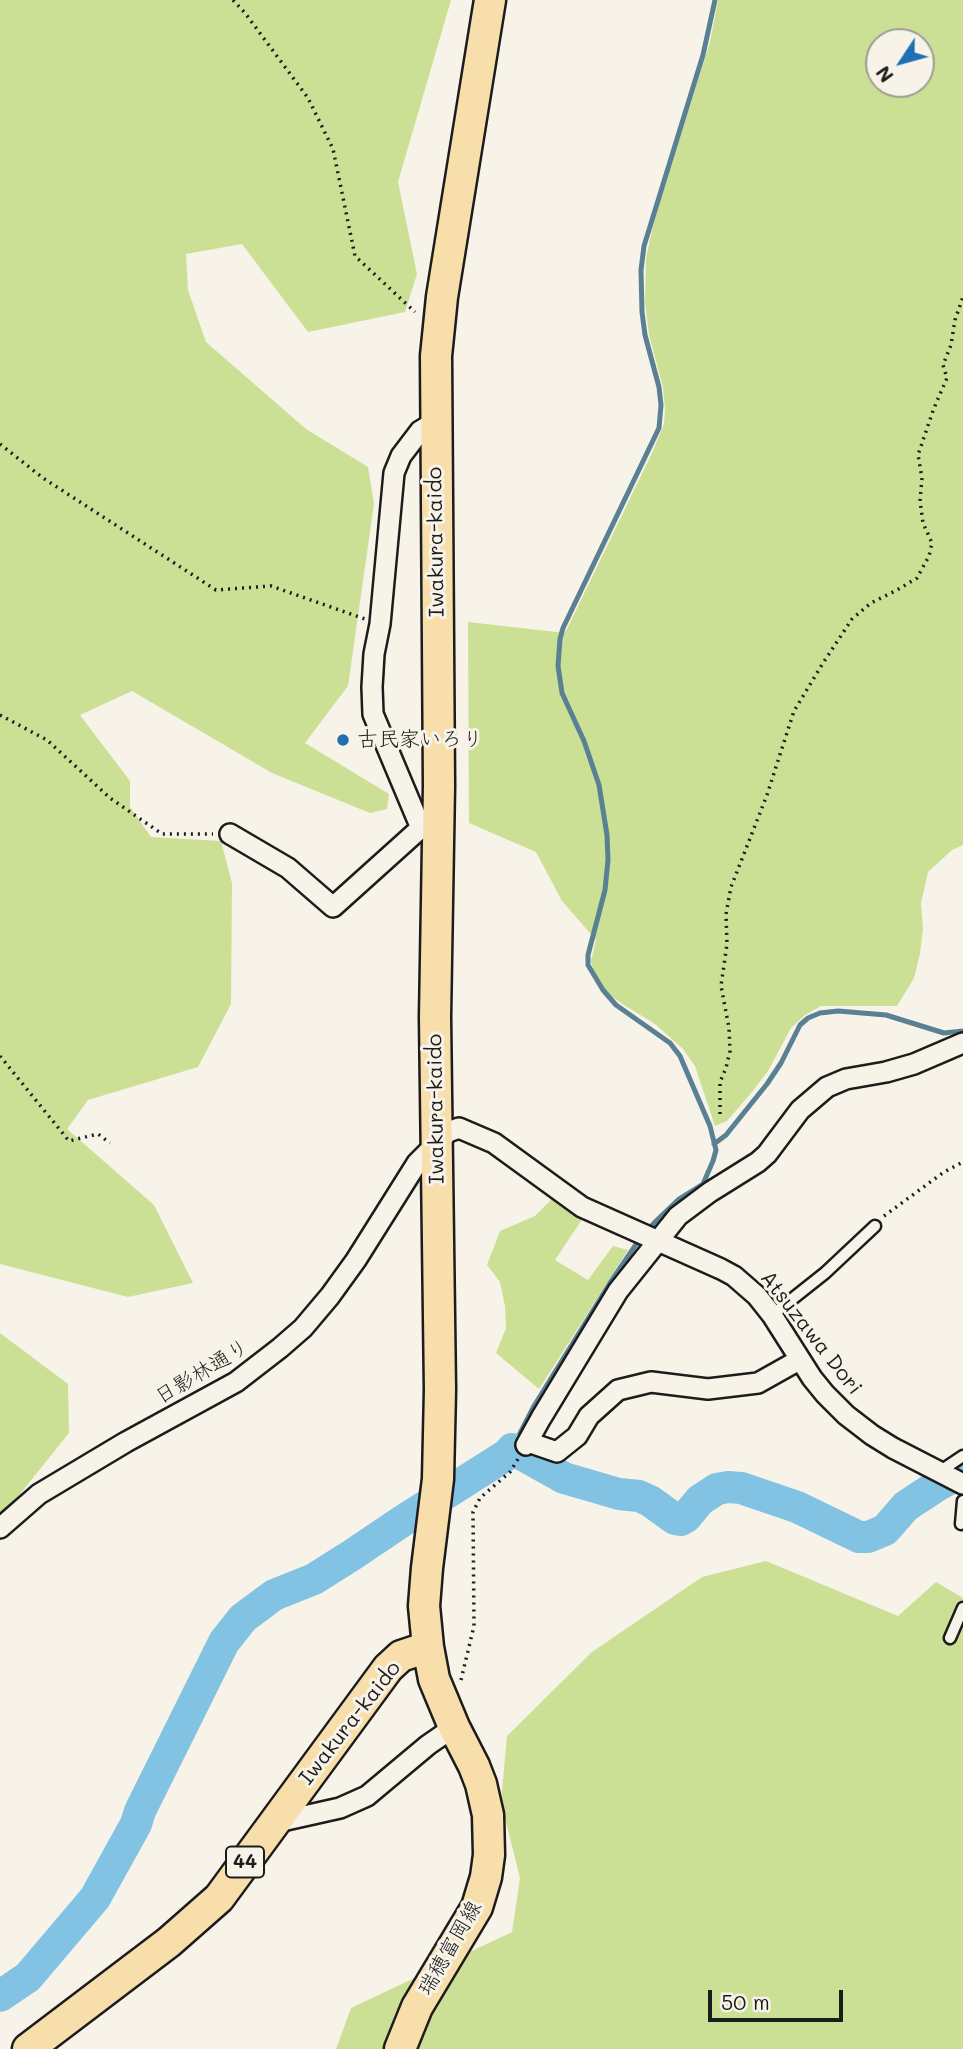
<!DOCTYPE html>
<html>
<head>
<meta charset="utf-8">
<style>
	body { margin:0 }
	#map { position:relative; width:963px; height:2049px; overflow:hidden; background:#f7f3e8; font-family:Mali,sans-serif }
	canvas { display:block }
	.north { position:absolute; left:865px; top:28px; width:70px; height:70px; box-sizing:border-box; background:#f7f3e8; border:2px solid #9f9d96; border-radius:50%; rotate:234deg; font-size:19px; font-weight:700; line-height:28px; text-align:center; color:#1c1c1c }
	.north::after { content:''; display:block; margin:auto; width:24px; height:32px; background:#1f6fb2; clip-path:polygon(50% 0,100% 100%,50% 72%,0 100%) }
	.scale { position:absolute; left:708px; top:1990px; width:135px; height:32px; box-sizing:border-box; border:4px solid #1c1c1c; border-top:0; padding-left:9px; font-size:21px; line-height:24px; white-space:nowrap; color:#1c1c1c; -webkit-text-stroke:5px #f7f3e8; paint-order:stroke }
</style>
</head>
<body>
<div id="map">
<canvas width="963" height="2049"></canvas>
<div class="north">N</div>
<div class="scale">50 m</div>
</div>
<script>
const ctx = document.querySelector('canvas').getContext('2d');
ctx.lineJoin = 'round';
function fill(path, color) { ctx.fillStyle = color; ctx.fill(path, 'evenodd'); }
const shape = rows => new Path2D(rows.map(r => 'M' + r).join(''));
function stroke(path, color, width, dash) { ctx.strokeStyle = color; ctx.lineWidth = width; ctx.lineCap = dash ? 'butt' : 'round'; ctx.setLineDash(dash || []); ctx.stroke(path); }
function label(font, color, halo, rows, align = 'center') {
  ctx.font = font + ' Mali,"Klee One",sans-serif'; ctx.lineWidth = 6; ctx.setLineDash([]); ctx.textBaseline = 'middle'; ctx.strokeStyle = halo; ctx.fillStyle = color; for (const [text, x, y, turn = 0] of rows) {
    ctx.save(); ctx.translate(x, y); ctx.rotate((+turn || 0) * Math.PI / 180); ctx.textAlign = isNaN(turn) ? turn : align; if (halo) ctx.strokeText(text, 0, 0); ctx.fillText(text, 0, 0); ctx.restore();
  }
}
fill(shape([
	[0,0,451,0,398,182,417,274,405,312,308,332,242,244,186,254,188,290,206,342,306,429,368,467,374,504,348,686,305,743,389,794,387,809,370,813,272,773,132,691,80,715,130,781,130,807,151,837,221,841,232,883,231,1004,198,1067,88,1100,67,1129,154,1205,193,1283,128,1297,0,1264],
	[718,0,963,0,963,845,952,850,928,872,921,903,923,929,920,954,914,978,897,1006,821,1006,805,1015,791,1028,768,1071,752,1092,727,1121,715,1126,695,1066,683,1049,655,1024,624,1005,610,995,600,982,593,970,591,961,596,940,562,901,536,852,469,823,468,622,565,633,652,453,664,424,665,409,663,387,649,335,645,302,646,258,654,222,710,42],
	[879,42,921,42,921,84,879,84],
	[554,1197,585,1215,555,1260,588,1280,613,1246,628,1250,539,1389,496,1353,506,1328,505,1306,500,1282,487,1265,500,1231,535,1216],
	[0,1333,68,1384,69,1433,0,1519],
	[766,1561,898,1616,936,1582,963,1598,963,2049,336,2049,351,2008,512,1932,520,1878,501,1802,507,1736,592,1652,702,1577]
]), '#cbe095');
stroke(shape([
	[714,1144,726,1135,767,1084,781,1063,800,1025,808,1018,820,1013,838,1011,886,1015,944,1033,963,1031],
	[512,1449,534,1406,610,1283,637,1243,654,1223,679,1199,703,1184,713,1161,716,1150,710,1126,680,1056,670,1043,616,1005,603,990,588,965,588,955,605,890,608,860,607,835,599,785,584,741,562,693,558,666,560,639,563,628,659,428,661,405,659,387,645,335,642,312,641,270,644,246,703,55,715,0]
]), '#598093', 5);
stroke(shape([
	[0,1996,28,1977,95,1898,136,1824,140,1811,224,1642,243,1618,274,1595,314,1579,352,1555,404,1520,508,1454,512,1449,564,1478,619,1494,639,1496,650,1501,675,1519,681,1520,686,1517,700,1500,717,1489,728,1487,741,1488,797,1507,859,1537,868,1537,885,1530,906,1506,938,1485,963,1472]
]), '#82c3e3', 32);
const lane = shape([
	[772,1315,825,1273,875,1226],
	[939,1472,963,1456],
	[961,1524,963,1501],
	[950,1638,963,1608]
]);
const street = shape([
	[435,422,420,431,401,456,394,473,380,624,374,654,372,687,373,714,418,821,423,826,439,833],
	[230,834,288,868,333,907,423,826],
	[528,1442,557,1452,577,1436,589,1416,618,1390,651,1382,708,1389,758,1383,799,1360],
	[526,1445,541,1418,618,1291,678,1216,710,1192,758,1162,767,1154,800,1110,827,1087,846,1079,886,1072,914,1064,963,1043],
	[0,1528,39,1494,126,1442,236,1382,280,1348,303,1328,330,1296,356,1260,417,1163,448,1132,459,1128,494,1143,582,1207,721,1269,734,1276,757,1296,772,1315,812,1378,825,1394,846,1415,872,1435,893,1448,963,1484],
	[273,1823,340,1808,367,1796,428,1745,454,1727]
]);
const primary = shape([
	[28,2049,169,1942,219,1898,388,1668,401,1656,428,1647],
	[400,2049,417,2007,477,1907,486,1877,489,1855,488,1815,481,1784,474,1766,454,1727,434,1679,428,1647,424,1606,427,1568,438,1479,440,1390,435,1017,439,786,436,356,442,297,490,0]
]);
stroke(lane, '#1c1c1c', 15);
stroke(street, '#1c1c1c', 24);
stroke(primary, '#1c1c1c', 35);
stroke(shape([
	[233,0,245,13,308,98,333,149,355,256,415,312],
	[0,444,43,478,216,590,271,586,365,619],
	[0,715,47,740,110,798,162,834,213,834],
	[0,1056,69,1141,98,1134,110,1143],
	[720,1114,720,1082,726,1068,730,1051,729,1028,721,986,727,944,726,914,731,887,767,795,794,711,823,663,852,619,871,603,897,590,917,578,929,556,932,543,923,523,920,501,922,478,918,455,934,408,947,378,943,365,951,345,955,320,963,297],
	[884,1216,944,1172,963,1162],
	[461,1680,474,1626,473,1512,480,1498,510,1472,518,1459]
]), '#1c1c1c', 3.5, [2, 5]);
stroke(lane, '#f7f3e8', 10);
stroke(street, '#f7f3e8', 19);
stroke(primary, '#f8deab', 30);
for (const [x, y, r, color] of [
	[343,740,7,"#1f6fb2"]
]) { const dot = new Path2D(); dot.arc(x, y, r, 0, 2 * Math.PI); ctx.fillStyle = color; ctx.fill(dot); stroke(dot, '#f7f3e8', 2.5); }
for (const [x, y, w] of [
	[245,1862,38]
]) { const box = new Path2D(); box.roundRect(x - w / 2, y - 15.5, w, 31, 5); ctx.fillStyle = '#f7f3e8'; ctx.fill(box); stroke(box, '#1c1c1c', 2); }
label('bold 19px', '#1c1c1c', null, [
	["44",245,1862]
]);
label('21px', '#1c1c1c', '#f7f3e8', [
	["Iwakura-kaido",436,542,-91],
	["Iwakura-kaido",436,1109,-91],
	["Atsuzawa Dori",811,1333,52],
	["日影林通り",202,1372,-31],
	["Iwakura-kaido",350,1723,-52],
	["瑞穂富岡線",450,1948,-60]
]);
label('21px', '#1c1c1c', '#f7f3e8', [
	["古民家いろり",357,740]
], 'left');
</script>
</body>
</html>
